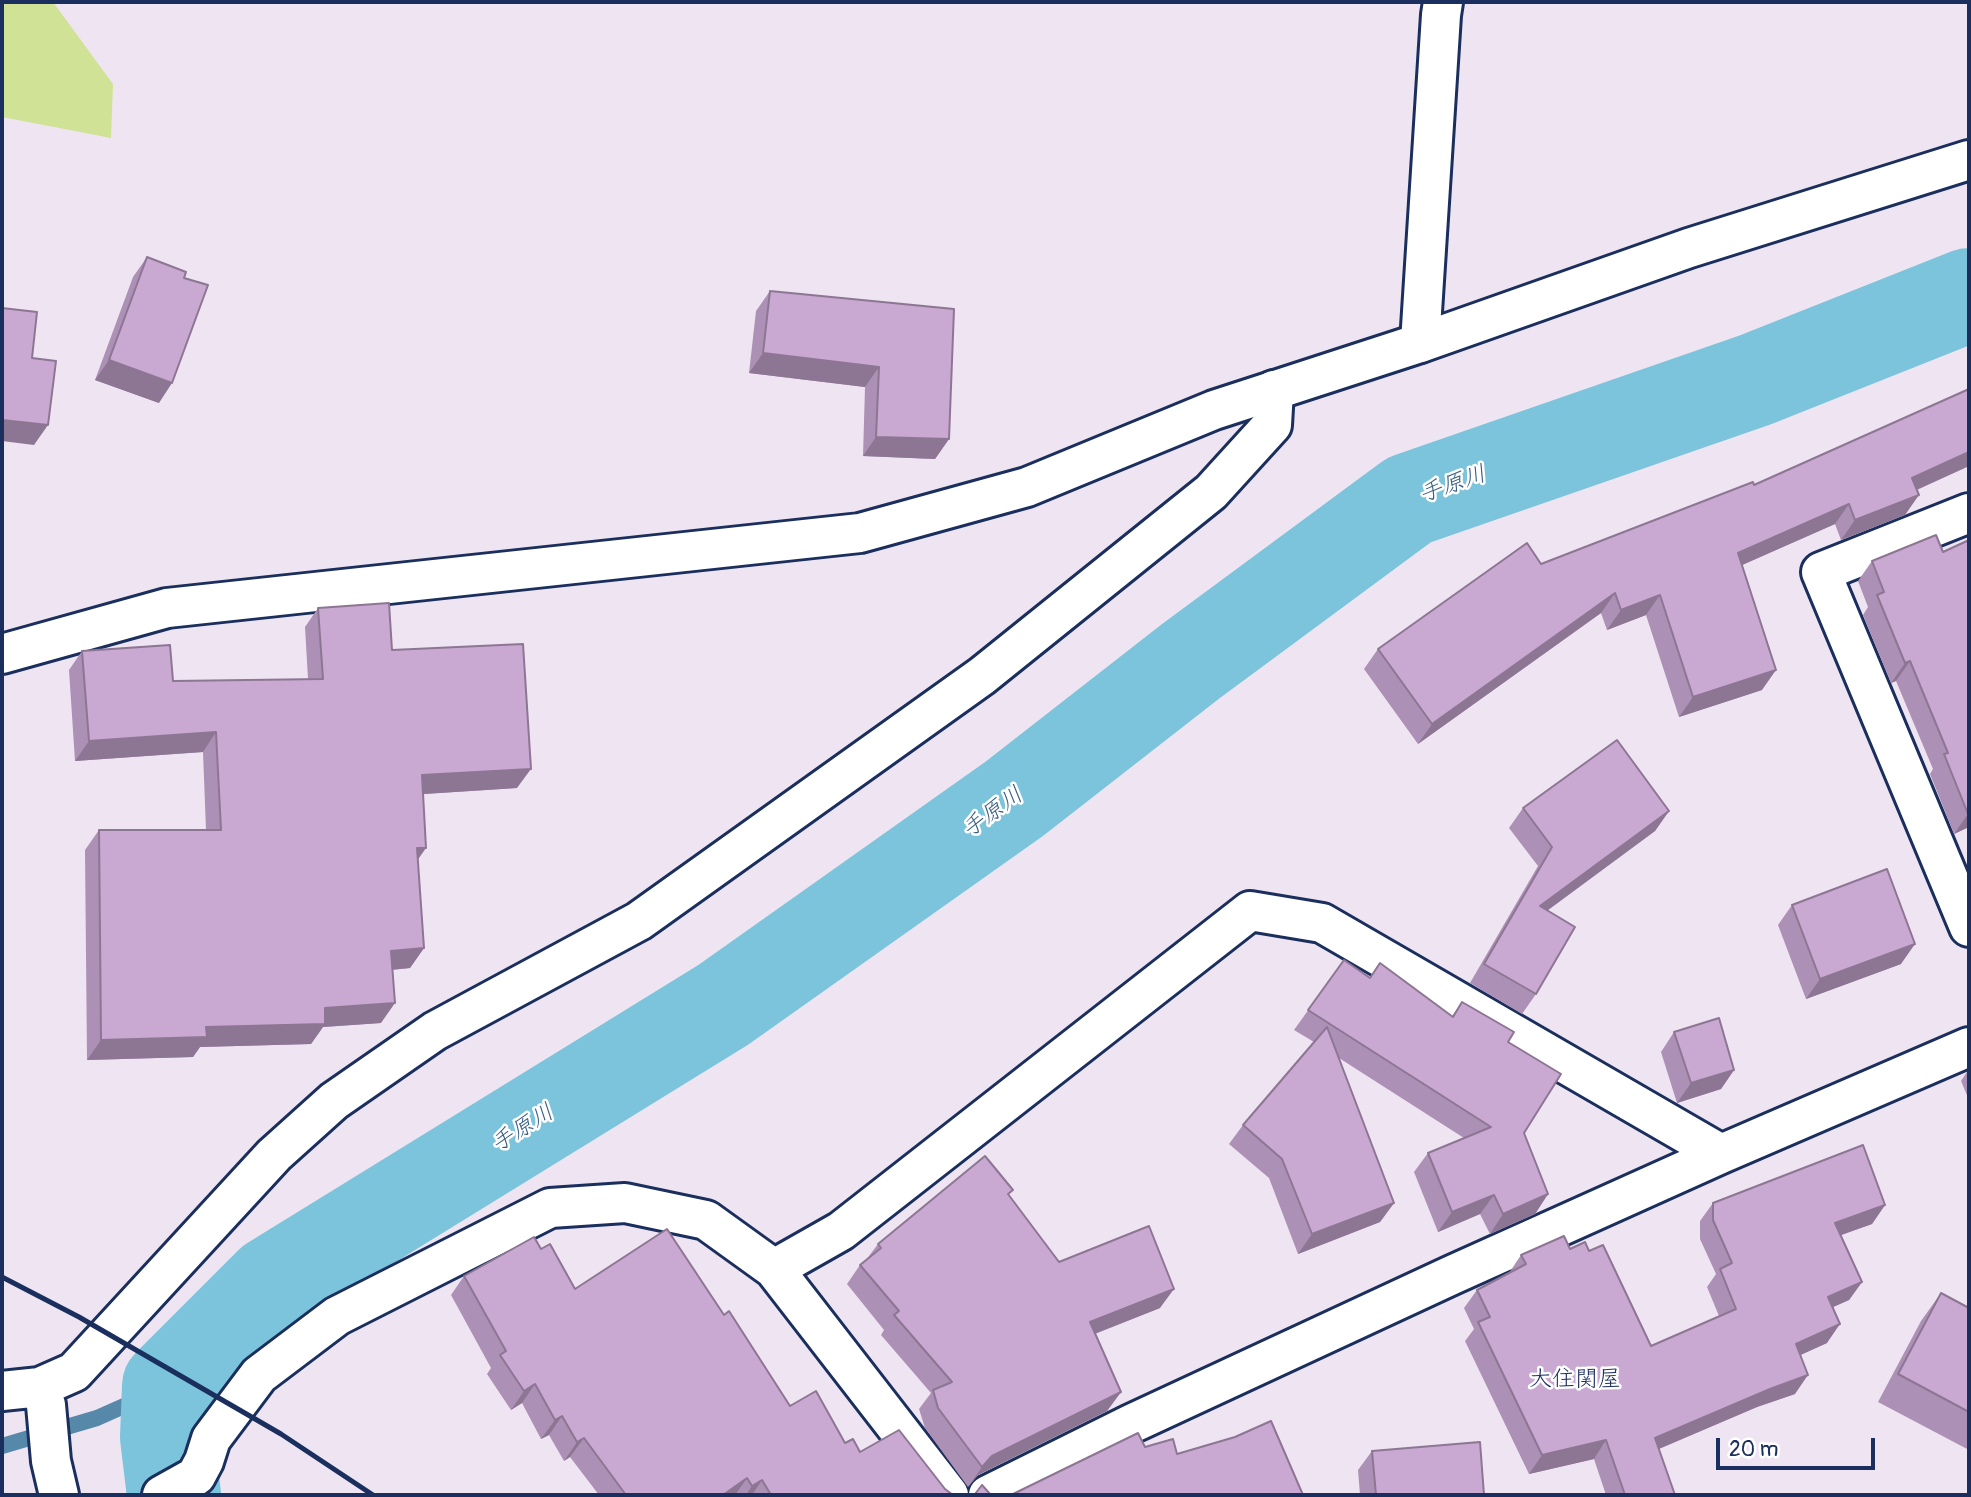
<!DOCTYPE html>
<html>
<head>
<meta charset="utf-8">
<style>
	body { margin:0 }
	#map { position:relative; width:1971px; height:1497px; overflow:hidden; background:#efe5f2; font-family:Pangolin,sans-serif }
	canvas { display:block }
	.frame { position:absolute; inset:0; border:4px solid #1b2f5e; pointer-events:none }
	.scale { position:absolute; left:1716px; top:1438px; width:159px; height:32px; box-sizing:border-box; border:4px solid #1b2f5e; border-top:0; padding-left:9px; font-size:21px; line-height:24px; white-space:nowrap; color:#1b2f5e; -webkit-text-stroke:5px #fff; paint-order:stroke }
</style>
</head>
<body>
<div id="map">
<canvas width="1971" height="1497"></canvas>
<div class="frame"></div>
<div class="scale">20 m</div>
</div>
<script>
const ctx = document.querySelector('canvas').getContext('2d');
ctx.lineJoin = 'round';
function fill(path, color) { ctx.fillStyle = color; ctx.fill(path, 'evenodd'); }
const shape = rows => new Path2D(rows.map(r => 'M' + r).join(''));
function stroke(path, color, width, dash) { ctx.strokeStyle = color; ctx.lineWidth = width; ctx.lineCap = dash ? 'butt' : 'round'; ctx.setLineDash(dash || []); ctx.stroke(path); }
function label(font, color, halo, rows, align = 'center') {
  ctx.font = font + ' Pangolin,"Klee One",sans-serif'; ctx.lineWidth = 5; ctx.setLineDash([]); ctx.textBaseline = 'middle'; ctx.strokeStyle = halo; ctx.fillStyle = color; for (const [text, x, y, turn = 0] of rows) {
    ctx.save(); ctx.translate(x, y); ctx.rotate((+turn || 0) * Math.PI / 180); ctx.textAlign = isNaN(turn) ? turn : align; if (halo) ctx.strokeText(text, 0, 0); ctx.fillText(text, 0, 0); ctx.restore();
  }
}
fill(shape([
	[2,2,53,2,113,84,111,138,2,117]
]), '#d0e296');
stroke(shape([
	[2,1446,97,1418,169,1386]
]), '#5588a9', 16);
stroke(shape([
	[174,1495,167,1437,169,1386,272,1283,723,1005,1014,799,1191,661,1409,500,1755,380,1969,295]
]), '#7bc4db', 94);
const street = shape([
	[1420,343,1441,15,1443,2],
	[1969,513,1821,572,1969,927],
	[774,1269,841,1231,1250,911,1322,923,1721,1154],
	[2,1391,40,1387],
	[59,1495,51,1461,46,1405,40,1387,74,1372,274,1155,334,1101,435,1031,639,921,982,676,1211,492,1272,425,1274,390],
	[162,1495,196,1476,204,1461,211,1439,259,1375,337,1316,550,1208,625,1203,706,1220,774,1269,949,1495],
	[988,1495,1131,1424,1452,1275,1721,1154,1969,1047]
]);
const secondary = shape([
	[2,654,167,608,860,533,1027,487,1214,410,1420,343,1689,248,1969,160]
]);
stroke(street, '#1b2f5e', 44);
stroke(secondary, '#1b2f5e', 44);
stroke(street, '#fff', 38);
stroke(secondary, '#fff', 38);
stroke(shape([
	[2,1277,79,1317,281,1434,373,1495]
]), '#1b2f5e', 5);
fill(shape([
	[147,257,159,403,95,380,133,277],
	[770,291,954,309,949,439,935,459,863,456,865,387,749,373,756,311],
	[1969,389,1969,466,1917,490,1905,515,1841,540,1835,524,1742,565,1762,690,1679,717,1646,615,1607,630,1601,613,1418,744,1364,669,1378,649,1541,564,1754,485],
	[1943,552,1969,827,1954,834,1930,774,1933,769,1896,681,1891,683,1863,615,1868,607,1858,581,1872,561],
	[318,608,392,650,517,788,423,794,418,860,424,948,410,968,392,970,381,1023,323,1027,311,1044,200,1047,193,1057,87,1060,85,850,99,830,206,830,203,752,75,761,69,670,82,651,173,681,308,679,305,627],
	[1523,808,1669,811,1655,831,1547,911,1536,994,1522,1014,1470,983,1538,866,1509,828],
	[1792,905,1901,964,1806,999,1778,925],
	[1344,960,1370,978,1452,1016,1462,1002,1508,1042,1524,1133,1548,1194,1535,1214,1490,1234,1480,1214,1438,1232,1414,1172,1428,1153,1464,1138,1339,1058,1394,1203,1380,1222,1298,1254,1269,1178,1229,1144,1243,1125,1314,1042,1294,1030],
	[1674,1032,1734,1070,1721,1089,1677,1103,1661,1052],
	[1969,1069,1969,1100,1961,1081],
	[1009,1195,1059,1262,1160,1308,1095,1334,1121,1392,1107,1411,978,1475,968,1487,925,1428,919,1409,931,1393,881,1335,884,1330,847,1284,860,1265,866,1260,878,1244],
	[1713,1203,1885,1205,1872,1224,1840,1235,1862,1282,1849,1300,1833,1307,1827,1343,1800,1355,1795,1394,1757,1407,1659,1449,1675,1495,1606,1495,1594,1459,1529,1474,1465,1341,1474,1329,1464,1308,1477,1290,1509,1273,1521,1255,1570,1249,1589,1251,1651,1346,1719,1316,1707,1287,1716,1274,1700,1239,1700,1221],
	[541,1249,575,1289,724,1315,790,1406,860,1452,945,1489,953,1495,599,1495,570,1457,564,1461,549,1435,541,1439,522,1403,511,1410,487,1374,491,1368,451,1295,464,1276],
	[1941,1293,1969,1308,1969,1450,1878,1402,1921,1321],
	[1372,1451,1484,1495,1360,1495,1358,1470]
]), '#ad90b5');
fill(shape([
	[763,353,879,367,865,387,749,373],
	[109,360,172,383,159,403,95,380],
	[2,420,48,425,34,445,2,441],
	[876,437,949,439,935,459,863,456],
	[1969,452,1969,466,1898,498,1912,478],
	[1919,495,1905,515,1841,540,1855,520],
	[1849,504,1835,524,1724,573,1738,553],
	[1615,593,1601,613,1418,744,1432,724],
	[1660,595,1646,615,1607,630,1621,610],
	[1910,661,1896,681,1891,683,1905,663],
	[1776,670,1762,690,1679,717,1693,697],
	[216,732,203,752,75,761,89,741],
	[531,769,517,788,409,795,422,775],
	[1669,811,1655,831,1526,926,1540,906],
	[1968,814,1969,814,1969,827,1954,834],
	[417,848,426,848,412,868],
	[1915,944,1901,964,1806,999,1820,979],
	[424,948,410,968,377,971,391,951],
	[395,1003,381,1023,323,1027,311,1044,200,1047,193,1057,87,1060,101,1040,206,1027,325,1008],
	[1734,1070,1721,1089,1677,1103,1691,1083],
	[1548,1194,1535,1214,1490,1234,1503,1214],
	[1494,1195,1480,1214,1438,1232,1452,1212],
	[1394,1203,1380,1222,1298,1254,1312,1234],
	[1885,1205,1872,1224,1822,1242,1835,1223],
	[1862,1282,1849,1300,1815,1315,1828,1297],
	[1174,1289,1160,1308,1076,1341,1090,1322],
	[1840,1324,1827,1343,1783,1363,1796,1344],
	[1808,1375,1795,1394,1757,1407,1642,1456,1655,1438,1770,1389],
	[535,1384,522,1403,511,1410,524,1391],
	[1121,1392,1107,1411,978,1475,968,1487,982,1467,992,1456],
	[562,1416,549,1435,541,1439,555,1420],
	[584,1438,570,1457,564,1461,577,1442],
	[1606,1440,1594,1459,1529,1474,1542,1455],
	[747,1478,735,1495,723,1495],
	[762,1480,752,1495,746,1495,752,1486]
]), '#8d7693');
const building = shape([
	[147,257,186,272,184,278,208,285,172,383,109,360,147,257],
	[770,291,954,309,949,439,876,437,879,367,763,353,770,291],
	[2,308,37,312,32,358,56,361,48,425,2,420,2,308],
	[1969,389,1969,452,1912,478,1919,495,1855,520,1849,504,1738,553,1776,670,1693,697,1660,595,1621,610,1615,593,1432,724,1378,649,1527,543,1541,564,1753,482,1754,485,1969,389],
	[1936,535,1943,552,1969,540,1969,814,1968,814,1944,754,1948,753,1910,661,1905,663,1877,595,1884,592,1872,561,1936,535],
	[389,603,392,650,523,644,531,769,422,775,426,848,417,848,424,948,391,951,395,1003,325,1008,325,1024,206,1027,207,1037,101,1040,99,830,221,830,216,732,89,741,82,651,170,645,173,681,323,679,318,608,389,603],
	[1617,740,1669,811,1540,906,1575,927,1536,994,1484,964,1552,847,1523,808,1617,740],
	[1887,869,1915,944,1820,979,1792,905,1887,869],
	[1344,960,1370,978,1380,963,1453,1017,1462,1002,1514,1032,1508,1042,1561,1074,1524,1133,1548,1194,1503,1214,1494,1195,1452,1212,1428,1153,1491,1127,1308,1010,1344,960],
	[1719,1018,1734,1070,1691,1083,1674,1032,1719,1018],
	[1327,1027,1394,1203,1312,1234,1282,1159,1243,1125,1327,1027],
	[1863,1145,1885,1205,1835,1223,1862,1282,1828,1297,1840,1324,1796,1344,1808,1375,1770,1389,1655,1438,1675,1495,1625,1495,1606,1440,1542,1455,1478,1322,1490,1317,1477,1290,1526,1264,1521,1255,1564,1236,1570,1249,1585,1242,1589,1251,1603,1245,1651,1346,1736,1309,1720,1269,1732,1263,1713,1220,1713,1203,1863,1145],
	[985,1156,1013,1190,1008,1194,1059,1262,1149,1226,1174,1289,1090,1322,1121,1392,992,1456,982,1467,938,1408,933,1390,952,1382,894,1315,899,1311,860,1265,881,1248,878,1244,985,1156],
	[667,1229,724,1315,729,1311,790,1406,816,1391,845,1443,853,1439,860,1452,899,1430,945,1489,953,1495,771,1495,762,1480,752,1486,747,1478,723,1495,626,1495,584,1438,577,1442,562,1416,555,1420,535,1384,524,1391,500,1355,506,1351,464,1276,534,1237,541,1249,550,1244,575,1289,667,1229],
	[1941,1293,1969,1308,1969,1412,1898,1374,1941,1293],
	[1271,1421,1303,1495,1011,1495,1138,1433,1145,1447,1173,1439,1177,1454,1235,1437,1271,1421],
	[1480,1442,1484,1495,1376,1495,1372,1451,1480,1442],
	[982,1485,990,1494,992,1495,971,1495,975,1494,982,1485]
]);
fill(building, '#c9a8d2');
stroke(building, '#8d7693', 2);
label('italic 23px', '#385c84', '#fff', [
	["手原川",1453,485,-19],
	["手原川",993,813,-36],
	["手原川",523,1129,-32]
]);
label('23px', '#1b2f5e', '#fff', [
	["大住関屋",1575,1380]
]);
</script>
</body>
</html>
